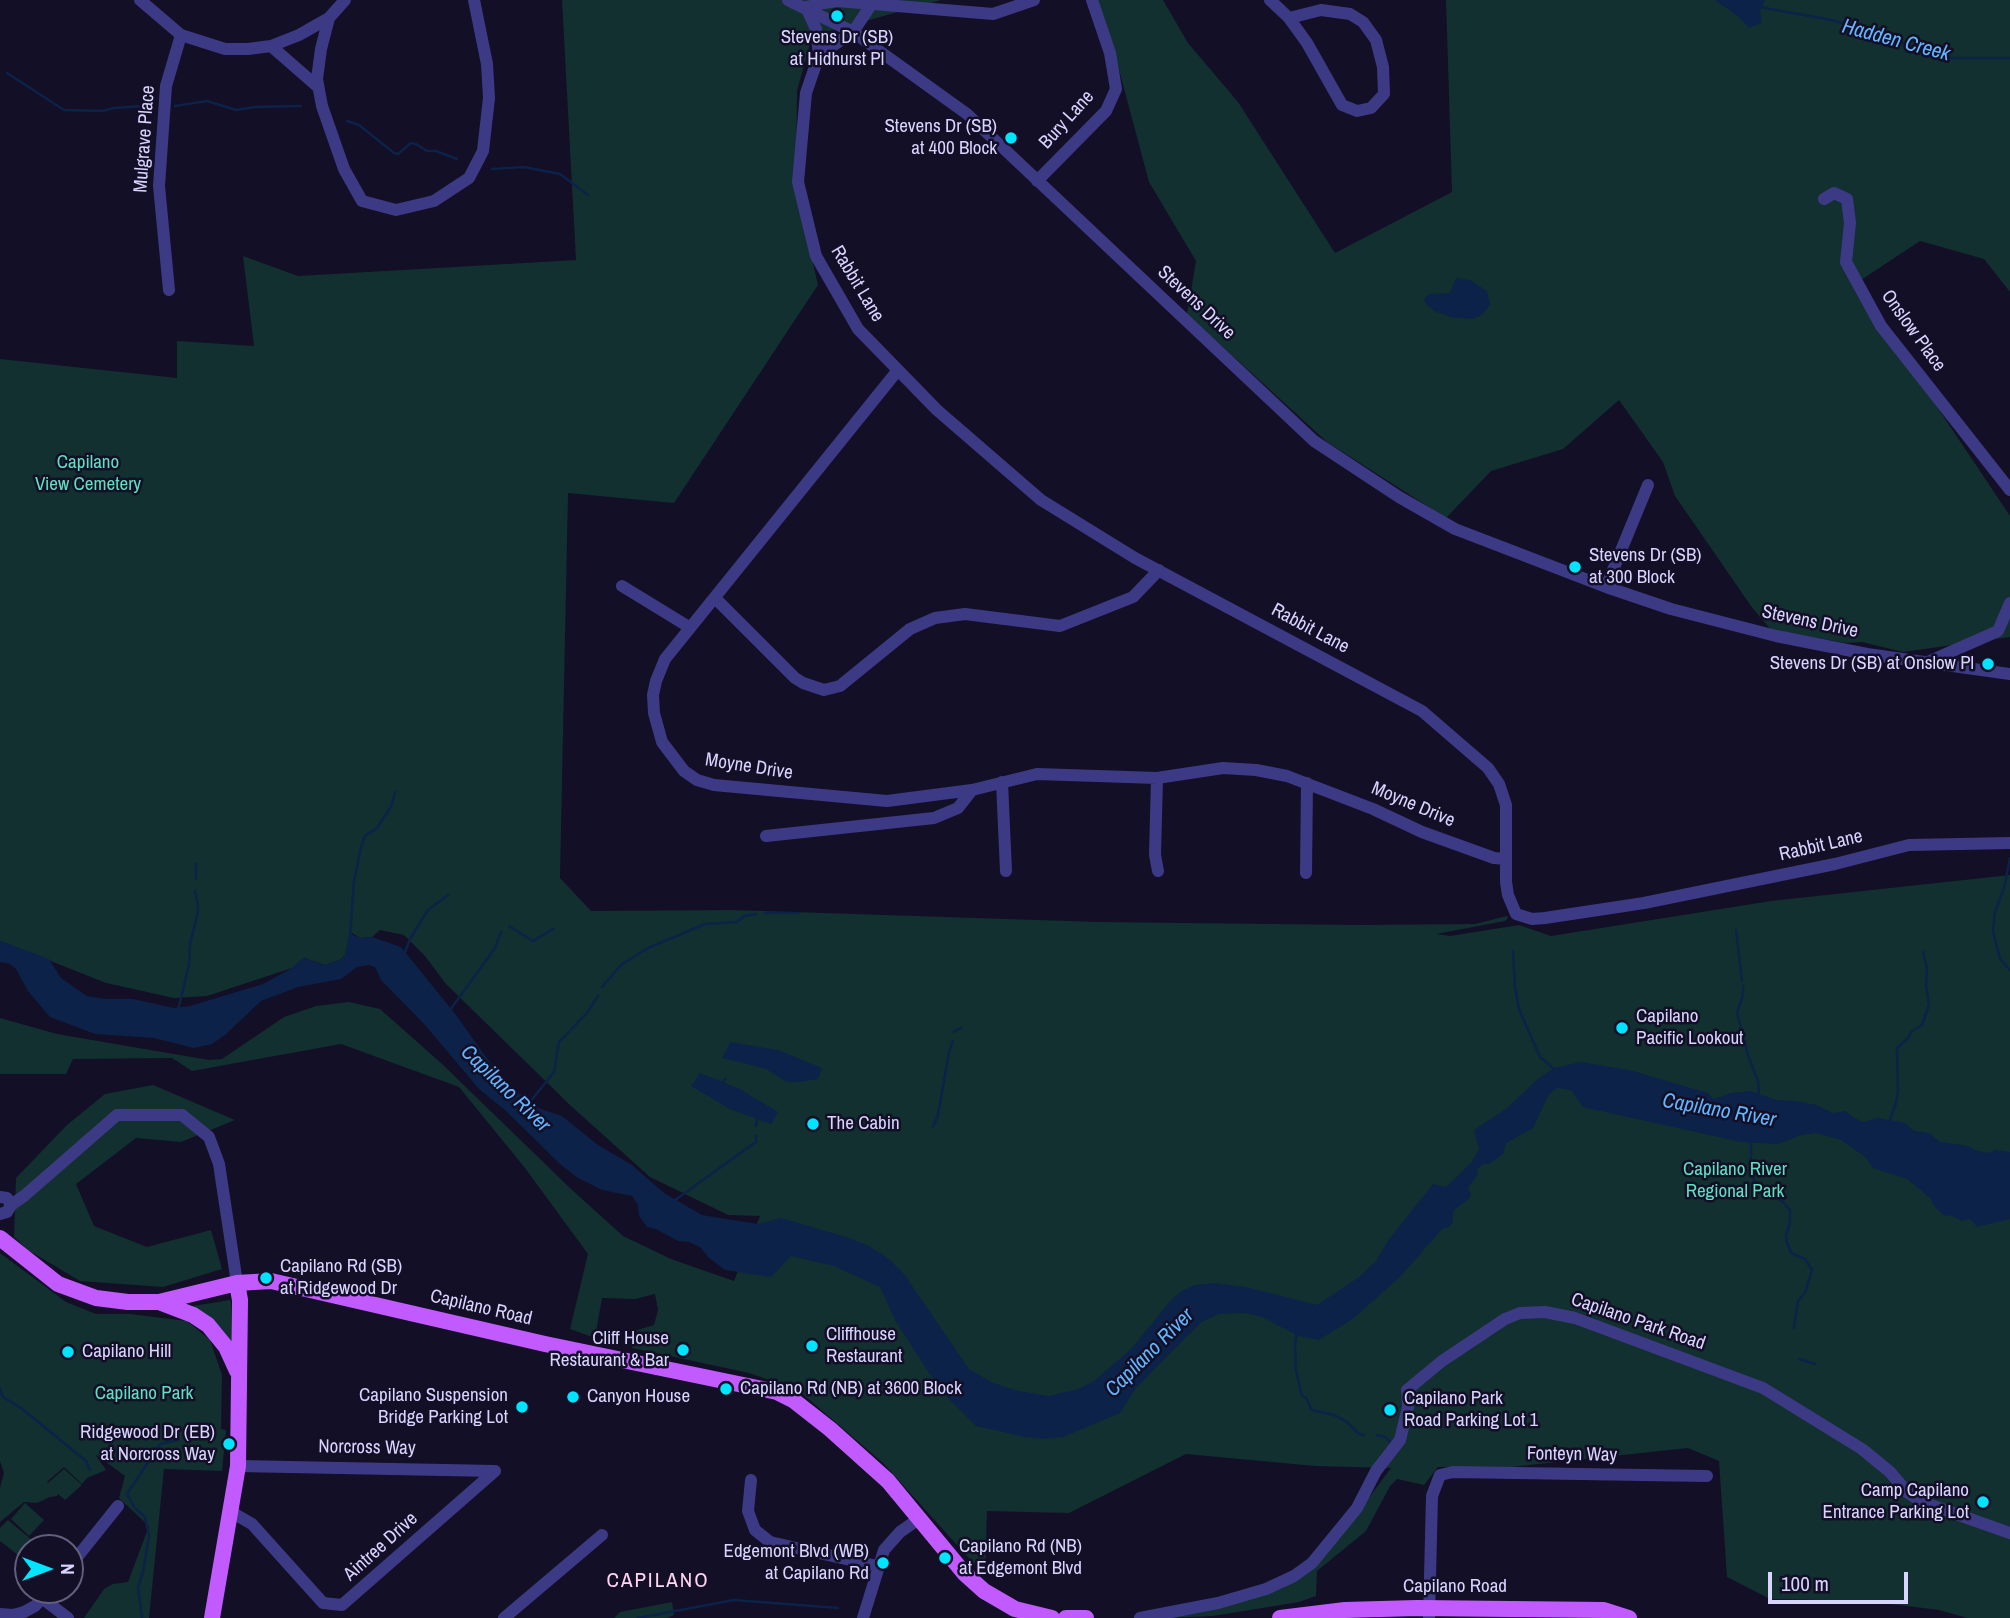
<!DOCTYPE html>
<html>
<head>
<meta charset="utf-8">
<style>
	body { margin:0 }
	#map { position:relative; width:2010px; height:1618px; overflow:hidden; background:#130f26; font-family:"Archivo Narrow",sans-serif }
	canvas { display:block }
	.north { position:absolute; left:14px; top:1534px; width:70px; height:70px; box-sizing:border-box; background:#130f26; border:2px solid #625e7d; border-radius:50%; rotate:90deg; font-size:19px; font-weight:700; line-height:28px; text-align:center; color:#d9d4ff }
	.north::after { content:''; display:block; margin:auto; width:24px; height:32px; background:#00e5ff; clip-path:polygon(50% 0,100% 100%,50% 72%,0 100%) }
	.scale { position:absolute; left:1768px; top:1572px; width:140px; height:32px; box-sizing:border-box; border:4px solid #d9d4ff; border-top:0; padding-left:9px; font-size:21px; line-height:24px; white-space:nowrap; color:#d9d4ff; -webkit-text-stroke:5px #130f26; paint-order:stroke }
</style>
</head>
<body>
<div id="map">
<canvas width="2010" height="1618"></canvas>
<div class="north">N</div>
<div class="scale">100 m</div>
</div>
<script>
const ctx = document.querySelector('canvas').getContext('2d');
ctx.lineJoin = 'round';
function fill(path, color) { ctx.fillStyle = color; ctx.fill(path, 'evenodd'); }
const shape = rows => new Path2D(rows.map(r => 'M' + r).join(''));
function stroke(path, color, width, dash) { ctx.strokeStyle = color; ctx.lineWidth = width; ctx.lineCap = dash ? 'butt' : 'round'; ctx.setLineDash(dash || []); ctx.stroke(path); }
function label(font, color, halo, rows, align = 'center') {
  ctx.font = font + ' "Archivo Narrow",sans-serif'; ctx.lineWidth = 5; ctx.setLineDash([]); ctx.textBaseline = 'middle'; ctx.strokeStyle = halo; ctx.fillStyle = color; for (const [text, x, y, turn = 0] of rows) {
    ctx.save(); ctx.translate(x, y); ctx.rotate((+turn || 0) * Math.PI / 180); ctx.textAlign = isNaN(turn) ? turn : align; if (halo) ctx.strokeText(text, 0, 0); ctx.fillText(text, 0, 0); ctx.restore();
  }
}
fill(shape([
	[562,0,941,0,812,36,797,91,796,190,818,285,674,503,568,493,560,878,591,911,733,910,1098,922,1359,925,1475,924,1507,916,1508,918,1505,921,1436,934,1450,936,1519,925,1551,936,1771,901,2010,875,2010,1618,1967,1618,1939,1610,1867,1601,1770,1599,1727,1577,1719,1461,1688,1448,1502,1468,1438,1467,1424,1485,1397,1479,1390,1486,1366,1531,1317,1571,1316,1596,1299,1602,1213,1616,1168,1618,1283,1588,1358,1512,1391,1468,1315,1466,1186,1454,1069,1513,987,1511,985,1576,883,1463,798,1390,749,1373,632,1348,637,1330,654,1325,658,1310,655,1294,635,1299,602,1298,595,1338,570,1329,588,1254,525,1168,459,1087,341,1044,192,1071,172,1058,73,1059,66,1074,0,1074,0,1018,57,1034,209,1060,222,1059,284,1017,316,1006,349,1002,380,1009,441,1063,571,1189,623,1236,671,1259,734,1281,760,1216,728,1215,650,1177,570,1105,446,984,425,956,404,935,380,930,372,937,360,938,352,933,345,955,340,960,325,965,304,958,292,968,207,996,174,998,106,983,0,941,0,359,177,378,177,341,254,346,243,256,298,276,576,260],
	[1096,0,1163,0,1188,43,1238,102,1335,253,1452,192,1446,0,2010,0,2010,292,1984,259,1920,241,1855,284,2010,516,2010,637,1903,652,1862,642,1846,643,1771,630,1751,606,1675,496,1663,462,1619,400,1563,449,1491,471,1446,518,1327,442,1187,314,1196,261,1149,182,1111,40],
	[153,1085,235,1120,181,1142,136,1138,76,1184,94,1226,147,1247,211,1230,222,1269,163,1287,80,1281,28,1250,14,1237,16,1178,67,1125,105,1094],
	[0,1253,66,1302,96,1314,130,1314,187,1321,210,1340,222,1375,221,1429,226,1430,222,1471,164,1469,149,1618,84,1618,104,1589,113,1584,128,1582,149,1526,119,1498,125,1476,95,1454,106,1470,87,1478,82,1484,64,1467,47,1482,48,1483,64,1469,82,1485,65,1500,58,1494,57,1496,50,1497,37,1503,24,1502,0,1522,0,1488,4,1473,0,1461],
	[230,1300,231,1302,232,1353,187,1307],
	[25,1503,44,1520,29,1536,11,1519],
	[8,1520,33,1541,29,1546,31,1548,28,1548,27,1562,0,1541,0,1528],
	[672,1602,674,1615,667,1618,614,1618,620,1612]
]), '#12302f');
fill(shape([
	[1715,0,1765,0,1760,11,1762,23,1749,28,1740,18],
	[1456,278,1470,280,1487,291,1490,305,1482,315,1472,319,1451,317,1434,311,1425,303,1424,299,1429,294,1450,293],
	[349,933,360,938,372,937,401,947,456,1015,494,1068,512,1088,538,1108,562,1116,598,1145,632,1165,664,1193,702,1215,758,1224,781,1218,843,1236,867,1245,888,1258,904,1274,969,1369,993,1383,1018,1391,1049,1396,1078,1389,1094,1381,1131,1349,1171,1300,1182,1291,1195,1285,1214,1283,1246,1287,1317,1305,1359,1277,1376,1261,1389,1239,1433,1184,1446,1187,1471,1163,1479,1149,1474,1130,1506,1109,1539,1078,1554,1068,1581,1062,1629,1070,1708,1093,1714,1099,1731,1093,1750,1091,1777,1100,1795,1101,1817,1105,1833,1113,1845,1111,1854,1118,1864,1122,1877,1118,1905,1123,1914,1131,1929,1133,1941,1142,1968,1146,1978,1151,1990,1153,1995,1150,2010,1152,2010,1219,1977,1227,1970,1219,1962,1221,1952,1216,1943,1215,1933,1205,1931,1199,1907,1179,1873,1168,1864,1156,1841,1140,1815,1133,1801,1135,1779,1144,1741,1142,1583,1107,1571,1090,1557,1088,1549,1094,1533,1128,1506,1143,1503,1154,1489,1164,1484,1164,1478,1168,1477,1176,1469,1186,1468,1190,1471,1194,1469,1199,1455,1209,1453,1213,1453,1222,1448,1228,1443,1228,1400,1277,1354,1318,1319,1340,1299,1336,1260,1316,1244,1313,1219,1314,1202,1322,1186,1337,1136,1388,1120,1413,1063,1437,1046,1439,1025,1437,976,1426,940,1390,896,1322,880,1287,834,1266,791,1256,771,1277,725,1270,709,1258,700,1247,689,1242,678,1241,656,1229,647,1227,639,1216,638,1205,632,1196,602,1190,578,1178,561,1165,506,1111,479,1089,425,1025,381,980,375,967,369,965,357,967,341,979,298,987,261,1001,225,1035,212,1044,194,1048,154,1038,95,1034,50,1017,28,991,16,969,10,964,0,962,0,941,49,959,61,978,87,996,105,999,133,999,174,1008,190,1006,263,984,292,968,303,958,325,965,340,960,345,955],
	[730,1042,778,1050,822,1068,818,1079,799,1082,787,1082,766,1069,722,1058],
	[700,1073,740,1089,778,1112,771,1124,730,1109,691,1086]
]), '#0c2248');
stroke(shape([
	[1759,7,1832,20,1875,33,1941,58,2010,58],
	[7,73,64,110,103,111,114,108,142,106],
	[175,106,207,101,236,110,255,107,301,106],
	[347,121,359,125,394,153,398,154,411,143,416,144,427,151,436,151,457,159],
	[492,169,524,167,560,174,588,195],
	[2010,858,2004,888,1995,912,1993,931,2000,959,2010,970],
	[196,864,196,878],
	[765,913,798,913],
	[509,926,533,941,553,929],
	[1736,930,1742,981],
	[350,936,354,882,361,847,365,836,377,828,392,805,395,792],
	[1513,951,1515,987,1519,1009,1540,1057,1554,1069],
	[404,955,410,939,428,910,448,895],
	[1743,986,1743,995,1737,1013,1748,1055,1758,1081,1759,1096],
	[602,987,621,965,648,948,705,924,737,922,744,916,757,914],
	[178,1010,189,965,190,944,197,916,198,906,195,891],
	[450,1010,495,948,501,932],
	[953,1032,961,1028],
	[723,1082,725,1079],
	[530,1102,554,1072,559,1042,587,1013,598,996],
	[1890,1120,1896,1103,1898,1091,1897,1048,1909,1037,1911,1032,1922,1025,1929,1005,1926,985,1927,968,1923,952],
	[756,1126,757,1119],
	[933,1127,938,1115,949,1052,953,1041],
	[1751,1139,1751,1173,1755,1182,1768,1194,1782,1201,1790,1210,1790,1223,1786,1235,1787,1242,1791,1253,1805,1259,1812,1270,1805,1293,1798,1301,1794,1328],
	[675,1200,756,1142,756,1136],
	[1297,1332,1295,1345,1296,1370,1302,1396,1306,1398,1312,1410,1334,1415,1347,1422,1359,1434,1364,1435],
	[1799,1359,1815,1364],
	[0,1389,3,1397,21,1408,86,1461,90,1470],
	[1377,1435,1385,1437,1391,1443],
	[142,1618,138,1587,143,1572,149,1536,145,1517,134,1507,127,1494,160,1444,178,1440],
	[638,1618,734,1600,838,1608]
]), '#0c2248', 2.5);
stroke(shape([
	[140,0,181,35,225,49,248,49,271,46,299,35,329,18,345,0],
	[788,0,853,32,967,114,1314,441,1399,497,1455,529,1606,587,1671,609,1776,636,1867,654,2010,674],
	[1270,0,1289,18,1307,43,1342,105,1357,111,1371,108,1384,94,1383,67,1376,40,1363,22,1350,14,1321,10,1289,18],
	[871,5,853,32,819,55,806,93,798,182,816,256,858,329,937,410,1041,500,1135,558,1422,711,1488,768,1499,784,1506,805,1506,882,1508,895,1516,914,1532,919,1545,918,1644,903,1835,864,1909,845,2010,843],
	[329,18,321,49,317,79,322,106,344,169,362,201,396,210,434,201,469,178,483,151,489,98,487,64,474,0],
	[271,46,318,87],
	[819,55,816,29,806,7,824,3,837,1,993,14,1034,0],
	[1037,181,1106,111,1116,89,1110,53,1092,0],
	[1824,199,1834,193,1847,199,1850,223,1846,262,1881,326,2010,490],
	[169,290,159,186,166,86,181,35],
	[898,370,665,659,656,681,653,695,654,713,662,742,684,771,697,780,714,785,887,801,972,790,1037,774,1157,778,1223,768,1256,770,1287,776,1373,809,1422,832,1494,858,1506,859],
	[622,586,689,627],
	[1606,587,1648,485],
	[716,599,795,678,803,683,824,690,840,686,910,629,935,618,965,614,1060,626,1133,597,1159,570],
	[1930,661,1998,631,2010,603],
	[1157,778,1155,855,1158,871],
	[1002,782,1006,871],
	[766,836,934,818,958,808,972,790],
	[1306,873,1307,783],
	[0,1197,7,1198,11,1205,7,1212,0,1214],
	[11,1205,24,1196,117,1115,182,1115,209,1137,219,1164,237,1283],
	[238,1466,495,1471],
	[751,1480,748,1511,755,1530,770,1542,877,1566],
	[231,1512,252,1524,323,1603,342,1605,495,1471],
	[70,1566,118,1506],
	[43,1599,68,1618],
	[0,1614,13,1615,24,1612,35,1606,50,1590],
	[504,1618,602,1535],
	[863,1618,884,1550,900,1532,920,1518],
	[1140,1618,1218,1603,1266,1589,1294,1576,1312,1563,1357,1508,1376,1471,1400,1440,1408,1407,1407,1390,1442,1361,1505,1319,1520,1313,1545,1312,1575,1318,1763,1388,1862,1449,1890,1472,1907,1492,1922,1502,2010,1533],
	[1429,1618,1432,1496,1440,1475,1453,1472,1707,1476]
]), '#3d3a85', 12);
stroke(shape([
	[0,1238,58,1284,96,1298,128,1302,159,1302,237,1283,271,1281,545,1344,777,1392,793,1400,830,1429,888,1481,964,1573,984,1591,1015,1609,1052,1618],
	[159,1302,193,1315,208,1325,226,1347,237,1371],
	[212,1618,238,1466,240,1300,237,1283],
	[1066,1618,1086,1618],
	[1280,1618,1345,1610,1417,1608,1604,1610,1629,1618]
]), '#c25bff', 16);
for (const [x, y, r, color] of [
	[837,16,7,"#00e5ff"],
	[1011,138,7,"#00e5ff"],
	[1575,567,7,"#00e5ff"],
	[1988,664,7,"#00e5ff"],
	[1622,1028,7,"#00e5ff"],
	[813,1124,7,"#00e5ff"],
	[266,1278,7,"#00e5ff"],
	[812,1346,7,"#00e5ff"],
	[683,1350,7,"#00e5ff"],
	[68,1352,7,"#00e5ff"],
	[726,1389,7,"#00e5ff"],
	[573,1397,7,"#00e5ff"],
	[522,1407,7,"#00e5ff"],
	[1390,1410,7,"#00e5ff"],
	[229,1444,7,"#00e5ff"],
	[1983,1502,7,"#00e5ff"],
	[945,1558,7,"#00e5ff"],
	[883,1563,7,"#00e5ff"]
]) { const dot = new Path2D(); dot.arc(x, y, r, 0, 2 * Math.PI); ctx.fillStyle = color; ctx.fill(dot); stroke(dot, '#130f26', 2.5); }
label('19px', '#d9d4ff', '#130f26', [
	["Stevens Dr (SB)",837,38,"center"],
	["at Hidhurst Pl",837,60,"center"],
	["Stevens Dr (SB)",997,127,"right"],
	["at 400 Block",997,149,"right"],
	["Stevens Dr (SB)",1589,556],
	["at 300 Block",1589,578],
	["Stevens Dr (SB) at Onslow Pl",1974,664,"right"],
	["Capilano",1636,1017],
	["Pacific Lookout",1636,1039],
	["The Cabin",827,1124],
	["Capilano Rd (SB)",280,1267],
	["at Ridgewood Dr",280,1289],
	["Cliffhouse",826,1335],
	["Restaurant",826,1357],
	["Cliff House",669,1339,"right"],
	["Restaurant & Bar",669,1361,"right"],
	["Capilano Hill",82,1352],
	["Capilano Rd (NB) at 3600 Block",740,1389],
	["Capilano Suspension",508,1396,"right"],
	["Bridge Parking Lot",508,1418,"right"],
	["Canyon House",587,1397],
	["Capilano Park",1404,1399],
	["Road Parking Lot 1",1404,1421],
	["Ridgewood Dr (EB)",215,1433,"right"],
	["at Norcross Way",215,1455,"right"],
	["Camp Capilano",1969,1491,"right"],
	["Entrance Parking Lot",1969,1513,"right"],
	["Capilano Rd (NB)",959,1547],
	["at Edgemont Blvd",959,1569],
	["Edgemont Blvd (WB)",869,1552,"right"],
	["at Capilano Rd",869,1574,"right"]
], 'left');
label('19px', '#d9d4ff', '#130f26', [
	["Bury Lane",1067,120,-48],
	["Mulgrave Place",145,139,-86],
	["Rabbit Lane",857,284,59],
	["Stevens Drive",1196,303,43],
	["Onslow Place",1913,331,54],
	["Stevens Drive",1810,622,12],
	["Rabbit Lane",1310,629,28],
	["Moyne Drive",749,767,9],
	["Moyne Drive",1413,805,23],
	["Rabbit Lane",1821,846,-13],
	["Capilano Road",481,1308,13],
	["Capilano Park Road",1638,1322,19],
	["Norcross Way",367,1448,1],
	["Fonteyn Way",1572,1455,1],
	["Aintree Drive",381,1547,-42],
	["Capilano Road",1455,1587]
]);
label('19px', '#5fe0c0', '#130f26', [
	["Capilano",88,463],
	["View Cemetery",88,485],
	["Capilano River",1735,1170],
	["Regional Park",1735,1192],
	["Capilano Park",144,1394]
]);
label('italic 21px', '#62b6ff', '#130f26', [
	["Hadden Creek",1896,41,15],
	["Capilano River",505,1089,44],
	["Capilano River",1719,1111,10],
	["Capilano River",1150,1353,-45]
]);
ctx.letterSpacing = '2px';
label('21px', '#ffd6f0', '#130f26', [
	["CAPILANO",658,1581]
]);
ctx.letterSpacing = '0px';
</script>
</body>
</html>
